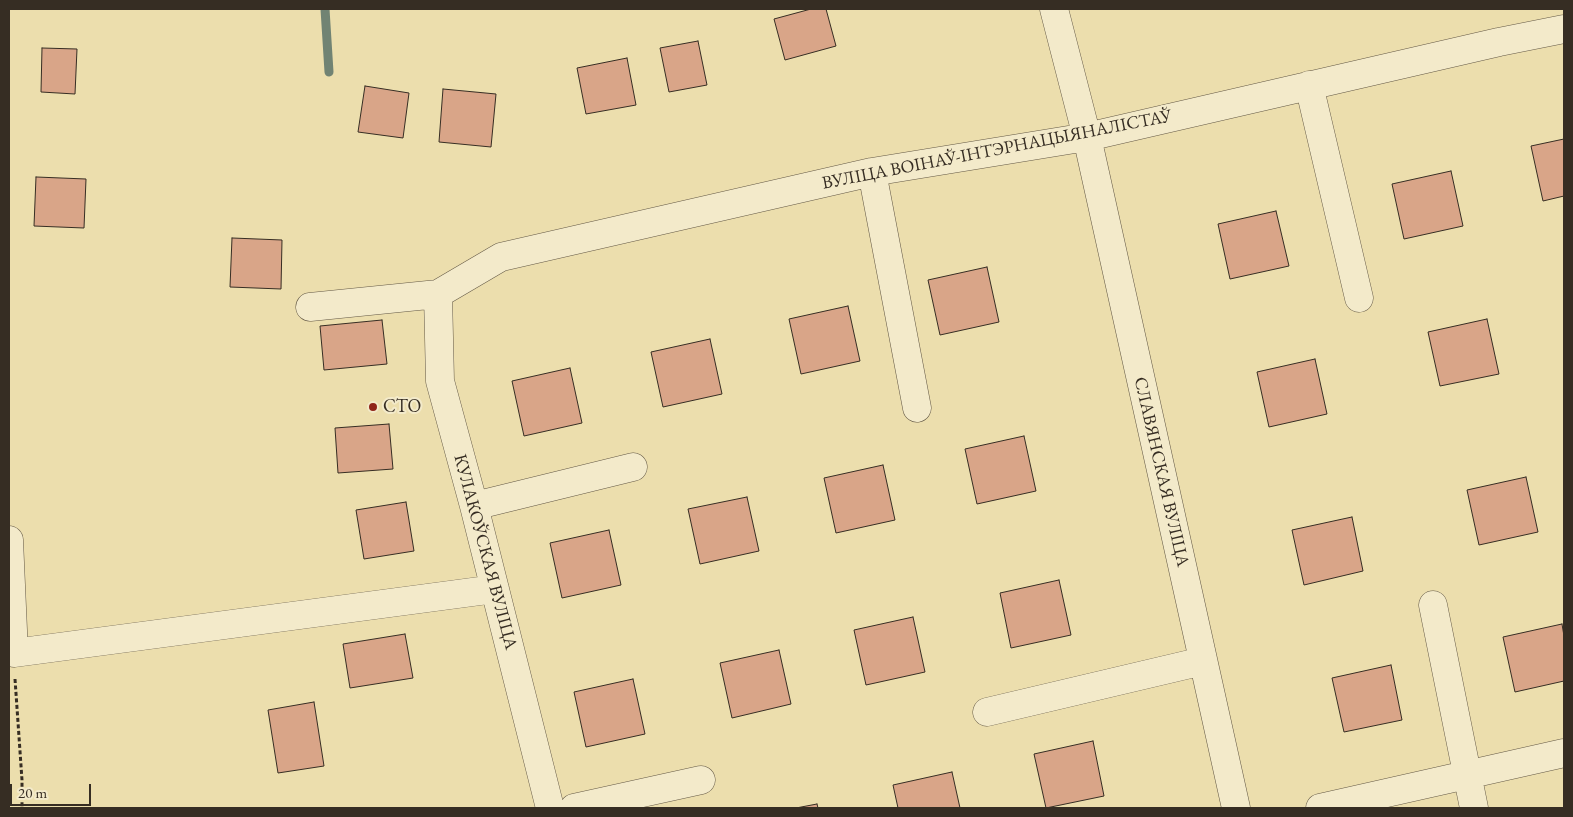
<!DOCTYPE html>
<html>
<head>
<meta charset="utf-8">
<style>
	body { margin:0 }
	#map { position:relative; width:1573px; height:817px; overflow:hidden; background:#ecdead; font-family:"EB Garamond",serif }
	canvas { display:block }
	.frame { position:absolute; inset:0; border:10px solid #362d23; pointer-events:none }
	.scale { position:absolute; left:10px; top:784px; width:81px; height:22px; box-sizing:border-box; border:2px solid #362d23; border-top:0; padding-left:6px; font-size:15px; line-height:18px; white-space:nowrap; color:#362d23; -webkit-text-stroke:4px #f3eaca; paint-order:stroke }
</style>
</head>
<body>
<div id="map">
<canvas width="1573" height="817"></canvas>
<div class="frame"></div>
<div class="scale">20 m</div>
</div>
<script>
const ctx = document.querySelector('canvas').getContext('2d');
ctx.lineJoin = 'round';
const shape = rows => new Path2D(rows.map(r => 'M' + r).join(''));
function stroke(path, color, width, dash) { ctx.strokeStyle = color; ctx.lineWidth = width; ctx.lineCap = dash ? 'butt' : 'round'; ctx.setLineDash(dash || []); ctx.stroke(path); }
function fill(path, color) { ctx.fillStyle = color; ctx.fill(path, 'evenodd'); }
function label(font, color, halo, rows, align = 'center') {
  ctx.font = font + ' "EB Garamond",serif'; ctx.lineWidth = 4; ctx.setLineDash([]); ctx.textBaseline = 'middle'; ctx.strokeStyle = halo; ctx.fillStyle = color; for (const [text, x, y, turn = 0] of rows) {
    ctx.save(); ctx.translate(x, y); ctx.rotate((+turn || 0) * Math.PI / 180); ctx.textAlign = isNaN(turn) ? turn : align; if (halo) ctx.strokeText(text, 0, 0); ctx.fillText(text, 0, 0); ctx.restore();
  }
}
stroke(shape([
	[325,9,329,72]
]), '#718373', 9);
const building = shape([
	[811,9,826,9,836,46,785,60,774,19,811,9],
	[698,41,707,85,669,92,660,48,698,41],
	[42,48,77,49,75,94,41,92,42,48],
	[627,58,636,105,586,114,577,68,627,58],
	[365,86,409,93,403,138,358,132,365,86],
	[443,89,496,94,491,147,439,142,443,89],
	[1564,139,1564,196,1543,201,1531,146,1564,139],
	[1451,171,1463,226,1404,239,1392,184,1451,171],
	[36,177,86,179,84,228,34,226,36,177],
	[1276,211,1289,266,1230,279,1218,224,1276,211],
	[232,238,282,240,281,289,230,287,232,238],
	[987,267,999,322,940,335,928,280,987,267],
	[848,306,860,361,801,374,789,319,848,306],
	[1487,319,1499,374,1440,386,1428,332,1487,319],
	[382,320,387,364,324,370,320,326,382,320],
	[710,339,722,394,663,407,651,352,710,339],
	[1315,359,1327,414,1269,427,1257,372,1315,359],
	[570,368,582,423,524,436,512,381,570,368],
	[389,424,393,469,338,473,335,428,389,424],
	[1024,436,1036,491,977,504,965,449,1024,436],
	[883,465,895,520,836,533,824,478,883,465],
	[1526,477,1538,532,1479,545,1467,490,1526,477],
	[747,497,759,551,700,564,688,509,747,497],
	[406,502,414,551,364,559,356,510,406,502],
	[1352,517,1363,571,1304,585,1292,530,1352,517],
	[609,530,621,585,562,598,550,543,609,530],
	[1059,580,1071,635,1011,648,1000,593,1059,580],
	[913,617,925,672,866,685,854,630,913,617],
	[1562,624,1564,636,1564,681,1515,692,1503,637,1562,624],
	[405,634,413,678,350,688,343,644,405,634],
	[779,650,791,704,732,718,720,663,779,650],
	[1391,665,1402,720,1344,732,1332,678,1391,665],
	[633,679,645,734,586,747,574,692,633,679],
	[314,702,324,766,278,773,268,710,314,702],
	[1093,741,1104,796,1046,808,1034,754,1093,741],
	[952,772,960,808,898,808,893,785,952,772],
	[817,804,818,808,796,808,817,804]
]);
fill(building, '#d9a588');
stroke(building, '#362d23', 1);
const minor = shape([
	[1054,9,1087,137,1236,808],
	[1309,85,1359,298],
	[872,172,917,408],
	[438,294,440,381,474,506,550,808],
	[310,307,438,294,501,257,872,172,1087,137,1499,42,1564,29],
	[474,506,633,467],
	[9,540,14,653,495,589],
	[1433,605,1474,808],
	[987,712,1203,661],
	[574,808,701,780],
	[1320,808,1564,753]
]);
stroke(minor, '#645946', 29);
stroke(shape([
	[15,679,22,780,22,808]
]), '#362d23', 3, [4, 2.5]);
stroke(minor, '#f3eaca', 28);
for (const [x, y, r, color] of [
	[373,407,5,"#8f2418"]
]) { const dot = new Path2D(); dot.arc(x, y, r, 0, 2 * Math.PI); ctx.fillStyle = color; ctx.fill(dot); stroke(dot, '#f3eaca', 2); }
label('18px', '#362d23', '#f3eaca', [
	["ВУЛІЦА ВОІНАЎ-ІНТЭРНАЦЫЯНАЛІСТАЎ",997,150,-11],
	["СЛАВЯНСКАЯ ВУЛІЦА",1161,472,77],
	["КУЛАКОЎСКАЯ ВУЛІЦА",485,552,75]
]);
label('18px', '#362d23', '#f3eaca', [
	["СТО",383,407]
], 'left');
</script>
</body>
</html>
